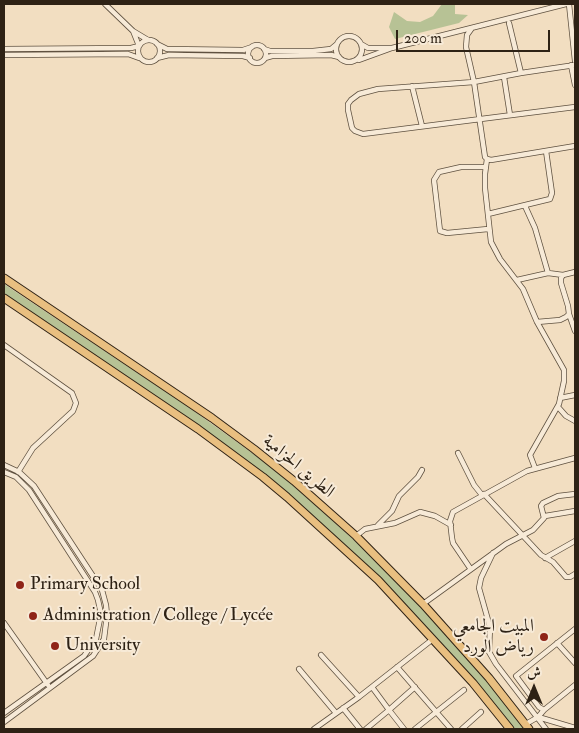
<!DOCTYPE html>
<html>
<head>
<meta charset="utf-8">
<style>
	body { margin:0 }
	#map { position:relative; width:579px; height:733px; overflow:hidden; background:#f2dec1; font-family:"IM FELL Double Pica",Amiri,serif }
	canvas { display:block }
	.frame { position:absolute; inset:0; border:5px solid #2e2215; pointer-events:none }
	.north { position:absolute; left:509px; top:663px; width:50px; height:50px; -webkit-text-stroke:4px #f7ead7; paint-order:stroke; rotate:0deg; font-size:14px; font-weight:700; line-height:20px; text-align:center; color:#2e2215 }
	.north::after { content:''; display:block; margin:auto; width:18px; height:22px; background:#2e2215; clip-path:polygon(50% 0,100% 100%,50% 72%,0 100%) }
	.scale { position:absolute; left:396px; top:30px; width:154px; height:22px; box-sizing:border-box; border:2px solid #2e2215; border-top:0; padding-left:6px; font-size:15px; line-height:18px; white-space:nowrap; color:#2e2215; -webkit-text-stroke:4px #f7ead7; paint-order:stroke }
</style>
</head>
<body>
<div id="map">
<canvas width="579" height="733"></canvas>
<div class="frame"></div>
<div class="north">ش</div>
<div class="scale">200 m</div>
</div>
<script>
const ctx = document.querySelector('canvas').getContext('2d');
ctx.lineJoin = 'round';
function fill(path, color) { ctx.fillStyle = color; ctx.fill(path, 'evenodd'); }
const shape = rows => new Path2D(rows.map(r => 'M' + r).join(''));
function stroke(path, color, width, dash) { ctx.strokeStyle = color; ctx.lineWidth = width; ctx.lineCap = dash ? 'butt' : 'round'; ctx.setLineDash(dash || []); ctx.stroke(path); }
function label(font, color, halo, rows, align = 'center') {
  ctx.font = font + ' "IM FELL Double Pica",Amiri,serif'; ctx.lineWidth = 4; ctx.setLineDash([]); ctx.textBaseline = 'middle'; ctx.strokeStyle = halo; ctx.fillStyle = color; for (const [text, x, y, turn = 0] of rows) {
    ctx.save(); ctx.translate(x, y); ctx.rotate((+turn || 0) * Math.PI / 180); ctx.textAlign = isNaN(turn) ? turn : align; if (halo) ctx.strokeText(text, 0, 0); ctx.fillText(text, 0, 0); ctx.restore();
  }
}
fill(shape([
	[442,4,455,4,455,14,468,15,459,23,395,39,389,27,394,12,407,21,420,22,433,16],
	[4,284,187,406,277,471,382,565,405,589,475,667,525,729,513,729,473,679,385,582,276,484,227,446,157,397,4,295]
]), '#b7c295');
const minor = shape([
	[105,4,133,31],
	[569,4,575,61],
	[509,23,521,73],
	[472,28,467,35,466,47,474,82,378,89,359,94,351,100,348,104,348,110,352,128,355,131,363,134,575,107],
	'336 49a13 13 0 1 1 26 0a13 13 0 1 1-26 0Z',
	'138 51a11 11 0 1 1 22 0a11 11 0 1 1-22 0Z',
	[157,44,167,49,243,50,252,47],
	'248 54a9 9 0 1 1 18 0a9 9 0 1 1-18 0Z',
	[139,46,133,31,148,40],
	[392,48,566,4],
	[4,49,131,48,139,46],
	[264,49,270,51,313,51,331,49,337,44],
	[4,55,128,54,139,58],
	[157,58,169,55,243,56,250,58],
	[265,58,272,56,331,55,339,57],
	[359,60,392,48,368,48,361,44],
	[571,65,575,85],
	[575,65,521,73,474,82,485,157,487,159,491,160,575,146],
	[504,77,510,115],
	[412,86,422,126],
	[487,159,485,174,485,188,491,242,500,259,523,289,537,322,564,370,564,381,559,404,530,455,535,468],
	[486,167,461,167,439,172,434,180,440,231,447,233,488,229],
	[525,206,535,228,548,273],
	[488,214,550,199,552,193,546,151],
	[517,280,548,273,563,275],
	[569,314,575,331],
	[537,322,560,320,566,317,569,314,568,306,561,283,561,278,563,275,575,272],
	[4,345,72,393,76,403,73,411,33,448,18,472],
	[560,398,575,395],
	[558,407,566,416,575,421],
	[458,453,474,485,482,495],
	[4,465,19,472,34,486,102,590,106,605,107,615,104,639,93,656,4,722],
	[4,472,16,477,29,490,95,592,98,600,101,614,96,639,84,656,4,713],
	[484,494,541,555,553,562,566,577,570,577,575,574],
	[545,516,575,511],
	[378,525,392,511,399,496,418,477,422,470],
	[356,536,365,529,395,523,420,512,435,516,451,525],
	[493,553,481,578,479,588,490,627,489,652,496,664,546,729],
	[545,558,575,541],
	[470,568,453,543,452,538,450,521,453,512,527,471,575,458],
	[423,604,506,544,533,530,544,518,541,506,543,503,558,496,575,494],
	[4,623,48,685],
	[557,643,575,663],
	[321,655,359,697],
	[397,667,451,729],
	[299,669,336,713],
	[343,708,360,729],
	[544,710,539,707,516,676,575,629],
	[538,717,575,728],
	[526,724,538,717,544,710,575,685],
	[314,729,359,697,433,639],
	[366,729,389,710,372,687],
	[404,729,389,710,415,687],
	[415,729,464,690],
	[462,729,481,712]
]);
const trunk = shape([
	[4,278,212,418,254,449,294,481,356,536,423,604,489,678,529,729],
	[4,298,198,429,263,477,287,497,378,580,473,683,510,729]
]);
stroke(minor, '#5f5140', 6);
stroke(trunk, '#2e2215', 9);
stroke(minor, '#f7ead7', 4.5);
stroke(trunk, '#e9bf80', 7);
for (const [x, y, r, color] of [
	[20,585,5,"#8f2418"],
	[33,616,5,"#8f2418"],
	[544,637,5,"#8f2418"],
	[55,646,5,"#8f2418"]
]) { const dot = new Path2D(); dot.arc(x, y, r, 0, 2 * Math.PI); ctx.fillStyle = color; ctx.fill(dot); stroke(dot, '#f7ead7', 2); }
label('18px', '#2e2215', '#f7ead7', [
	["الطريق الحزامية",298,467,40]
]);
label('18px', '#2e2215', '#f7ead7', [
	["Primary School",30,585],
	["Administration / College / Lycée",43,616],
	["المبيت الجامعي",534,627,"right"],
	["رياض الورد",534,648,"right"],
	["University",65,646]
], 'left');
</script>
</body>
</html>
